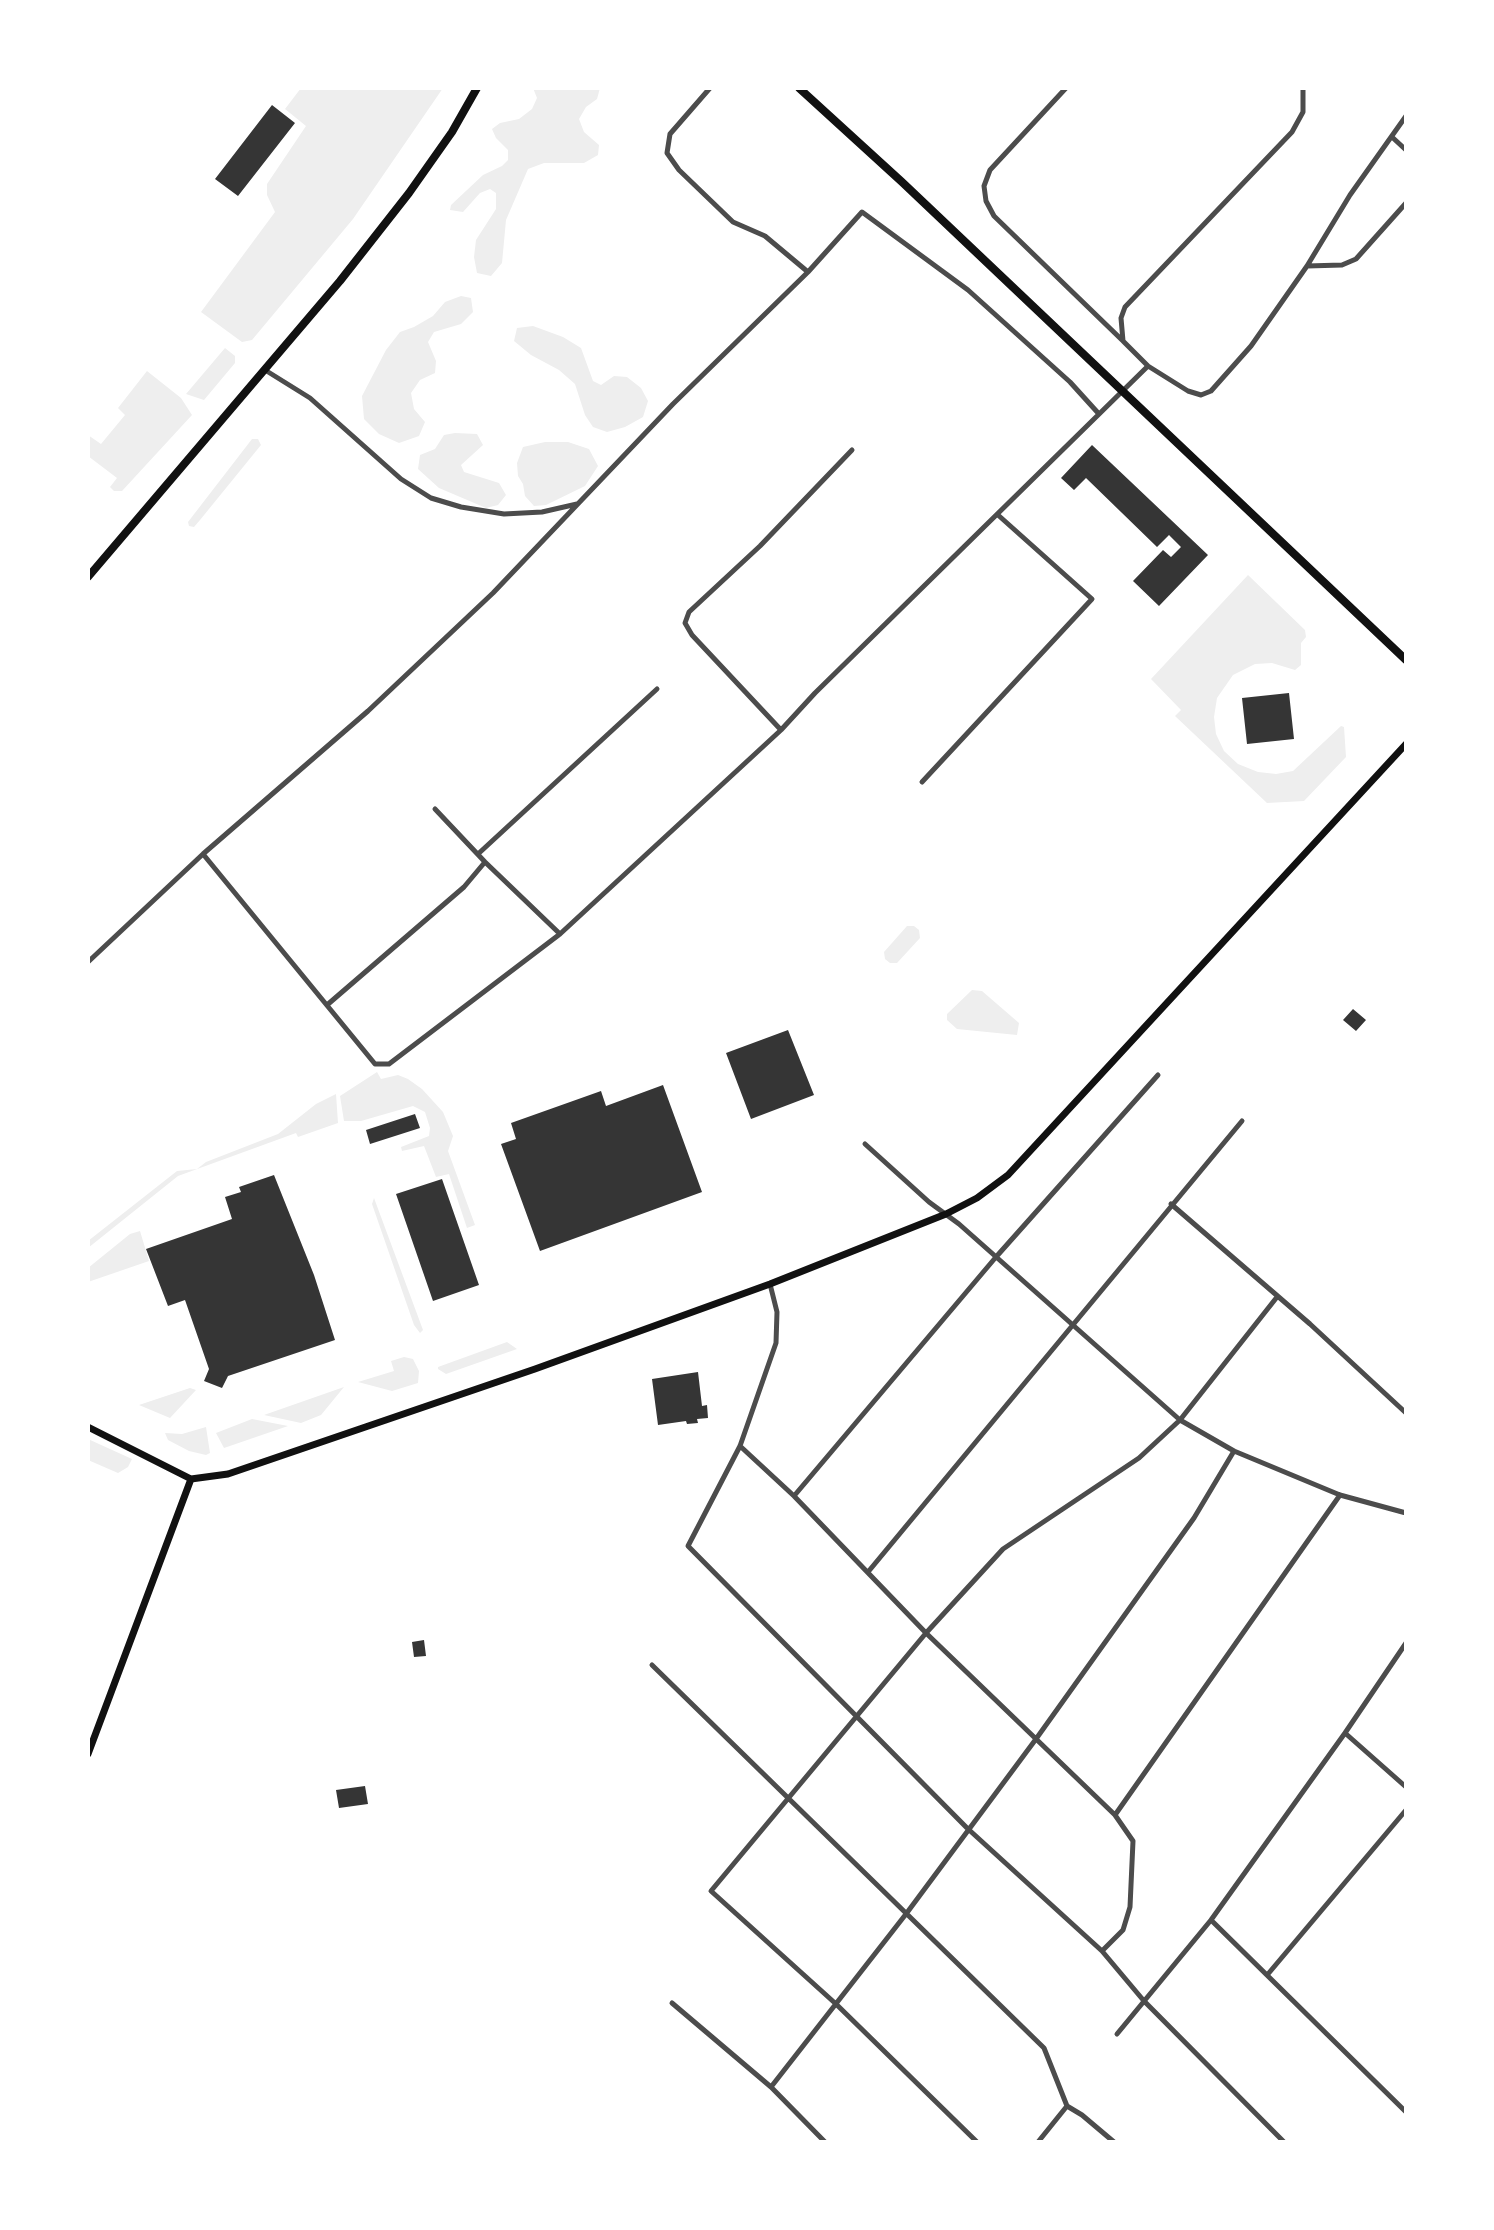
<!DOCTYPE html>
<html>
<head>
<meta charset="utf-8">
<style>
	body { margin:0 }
	#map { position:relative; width:1494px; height:2230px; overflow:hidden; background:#fff; font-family:"Work Sans",sans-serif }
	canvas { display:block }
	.frame { position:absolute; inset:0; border:90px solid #fff; pointer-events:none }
</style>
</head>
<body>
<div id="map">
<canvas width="1494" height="2230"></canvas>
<div class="frame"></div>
</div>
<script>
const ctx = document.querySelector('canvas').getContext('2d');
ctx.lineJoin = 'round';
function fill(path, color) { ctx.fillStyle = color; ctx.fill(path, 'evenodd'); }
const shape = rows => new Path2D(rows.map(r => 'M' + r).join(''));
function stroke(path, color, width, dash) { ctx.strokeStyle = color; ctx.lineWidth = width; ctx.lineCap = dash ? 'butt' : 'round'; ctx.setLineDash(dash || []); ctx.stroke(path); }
fill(shape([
	[301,88,443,88,353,219,252,340,242,342,201,312,275,212,267,195,267,184,306,126,285,109],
	[533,88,600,88,597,99,586,107,579,119,584,132,599,145,598,155,584,163,544,163,528,169,506,220,502,263,491,276,477,273,474,257,476,240,496,209,496,193,490,189,480,193,463,212,450,210,451,205,483,175,502,166,508,160,508,150,496,138,492,129,500,123,519,119,532,109,537,98],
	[461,296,471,298,473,312,461,324,434,332,428,342,436,361,435,373,420,380,411,393,414,409,425,422,419,436,399,443,379,434,364,419,362,396,386,350,400,332,414,327,433,316,445,302],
	[533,326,563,337,581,348,593,381,601,385,614,376,627,377,641,388,648,401,643,417,625,427,607,432,593,427,585,415,575,384,559,370,531,355,514,341,517,328],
	[225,348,235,356,235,363,204,400,186,394],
	[147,371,181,398,192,415,122,491,114,491,110,487,117,478,88,456,88,435,101,444,125,415,118,408],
	[455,433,477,434,483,445,461,465,464,472,499,483,506,495,498,505,486,508,439,488,418,469,420,455,435,449,444,435],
	[252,439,258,439,261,445,200,520,194,527,189,526,188,522],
	[545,442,568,442,589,449,598,466,585,486,546,505,534,506,525,496,523,484,518,476,517,463,523,447],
	[1248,575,1305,630,1306,637,1301,643,1301,665,1295,670,1272,663,1255,664,1233,675,1217,698,1214,717,1216,734,1224,751,1238,764,1258,772,1276,774,1293,771,1341,726,1344,727,1346,757,1304,801,1267,803,1175,716,1181,710,1151,679],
	[907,926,914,926,919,930,920,938,897,963,890,963,885,959,884,952],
	[972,990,982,991,1019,1023,1017,1035,957,1029,947,1020,947,1014],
	[377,1072,381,1079,398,1075,408,1079,422,1089,443,1112,453,1136,448,1151,475,1225,467,1228,449,1174,436,1177,424,1146,402,1151,401,1147,429,1136,430,1128,425,1112,413,1106,361,1121,344,1121,340,1096],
	[336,1094,338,1123,298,1137,296,1133,178,1176,88,1248,88,1241,177,1171,197,1169,206,1162,278,1134,316,1104],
	[374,1198,423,1330,420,1333,414,1325,372,1204],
	[140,1231,149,1261,88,1282,88,1268,130,1234],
	[507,1342,517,1349,446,1374,438,1369,438,1367],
	[404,1357,413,1359,419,1371,418,1383,392,1391,358,1382,394,1371,391,1361],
	[344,1387,321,1415,301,1423,264,1415],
	[190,1388,196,1390,170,1418,139,1405],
	[252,1419,288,1426,224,1448,216,1433],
	[206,1427,210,1453,206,1455,189,1451,168,1440,165,1433,182,1434],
	[88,1439,132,1459,128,1467,118,1473,88,1460]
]), '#eee');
fill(shape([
	[272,105,295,123,238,196,215,179],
	[1092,445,1208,555,1159,606,1133,581,1163,550,1171,557,1181,547,1169,535,1157,547,1086,478,1074,490,1061,478],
	[1289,693,1294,739,1247,744,1242,698],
	[1353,1009,1366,1020,1356,1031,1343,1020],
	[788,1030,814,1095,751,1119,726,1053],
	[663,1085,702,1192,540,1251,501,1144,516,1139,511,1123,601,1091,606,1106],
	[415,1114,420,1128,370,1144,366,1130],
	[274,1175,314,1275,335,1340,228,1376,222,1388,204,1381,209,1369,185,1300,168,1306,146,1249,232,1219,225,1197,241,1192,239,1187],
	[442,1179,479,1285,433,1301,396,1194],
	[698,1372,702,1406,707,1405,708,1418,697,1419,698,1423,687,1424,686,1421,658,1425,652,1379],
	[424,1640,426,1656,414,1657,412,1642],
	[365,1786,368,1804,339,1808,336,1790]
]), '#353535');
stroke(shape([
	[710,88,670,134,667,153,679,170,733,222,765,236,808,272],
	[1066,88,990,170,984,186,986,201,994,216,1122,340],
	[1392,137,1406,150],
	[1307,266,1342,265,1356,259,1406,203],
	[1148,366,1123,341,1121,318,1125,307,1292,132,1303,112,1303,88],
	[265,370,310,398,401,479,431,498,461,507,504,514,542,512,577,504],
	[781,730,692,635,685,623,689,612,760,546,852,450],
	[922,782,1092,599,998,515],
	[435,809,485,862,560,934],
	[203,854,375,1064,389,1064,560,934,781,730,815,693,1148,366,1188,391,1201,395,1211,391,1251,346,1307,266,1350,195,1406,116],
	[478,854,657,689],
	[88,962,203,854,368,711,493,593,673,404,808,272,862,212,968,290,1070,382,1099,414],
	[327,1005,464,887,485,862],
	[865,1144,929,1202,959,1224,1180,1420,1234,1451,1340,1495,1406,1513],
	[1171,1204,1310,1324,1406,1413],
	[770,1284,777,1312,776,1343,740,1446,688,1546,967,1828,1102,1951,1144,2001,1284,2142],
	[740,1446,794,1496,926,1633,1115,1815,1133,1841,1130,1907,1123,1930,1102,1951],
	[794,1496,996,1257,1158,1075],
	[868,1572,1242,1121],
	[652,1665,1044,2048,1067,2106,1082,2115,1114,2142],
	[1345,1733,1406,1787],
	[1115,1815,1340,1495],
	[1211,1920,1406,2112],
	[1268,1974,1406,1810],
	[672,2003,771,2087,825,2142],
	[1117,2034,1211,1920,1345,1733,1406,1643],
	[771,2087,906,1914,1036,1739,1194,1518,1234,1451],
	[977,2142,836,2004,711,1891,926,1633,1003,1549,1139,1458,1180,1420,1277,1297],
	[1038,2142,1067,2106]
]), '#4c4c4c', 5);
stroke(shape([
	[88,1427,191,1479,88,1754],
	[191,1479,228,1474,535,1369,770,1284,946,1214,977,1198,1008,1175,1406,744]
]), '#111', 7);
stroke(shape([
	[799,88,902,182,1406,660],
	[88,577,340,281,409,193,452,132,477,88]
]), '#111', 8);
</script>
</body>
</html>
